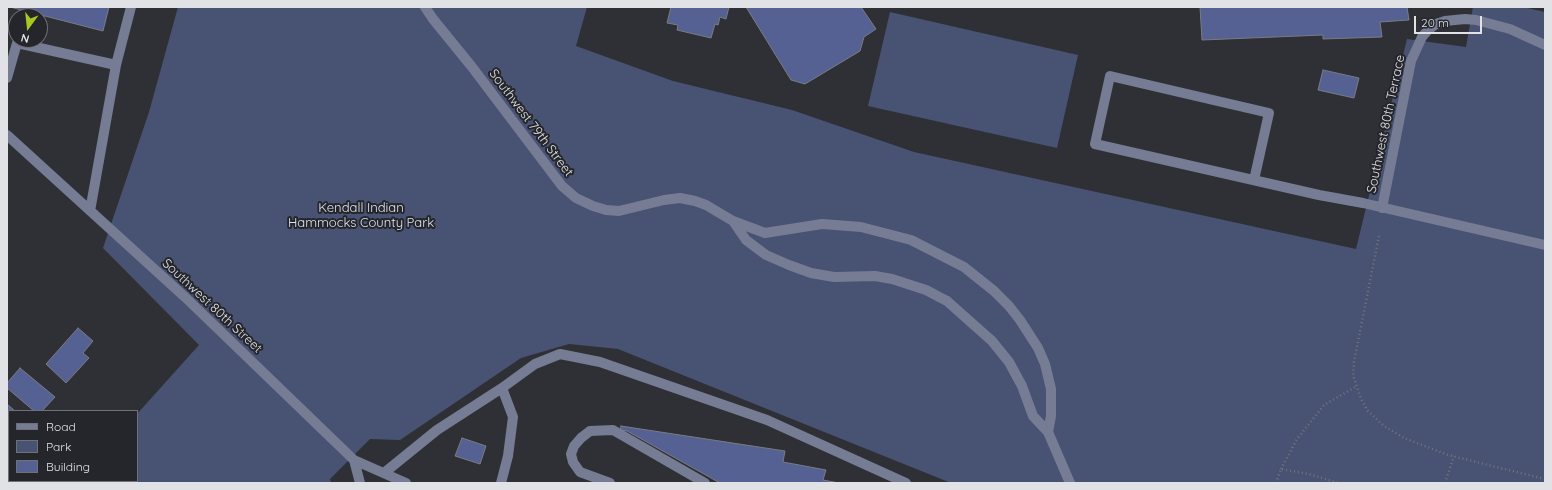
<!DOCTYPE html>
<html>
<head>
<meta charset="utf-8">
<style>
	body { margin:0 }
	#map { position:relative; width:1552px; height:490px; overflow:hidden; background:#2f3035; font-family:Quicksand,sans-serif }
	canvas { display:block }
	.frame { position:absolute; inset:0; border:8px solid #e1e2e6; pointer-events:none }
	.legend { position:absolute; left:8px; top:410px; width:130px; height:72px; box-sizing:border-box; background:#25262b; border:1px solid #707176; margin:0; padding:5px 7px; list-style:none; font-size:12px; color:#e1e2e6 }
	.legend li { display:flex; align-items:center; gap:8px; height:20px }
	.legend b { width:20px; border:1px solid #707176 }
	.north { position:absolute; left:8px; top:8px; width:40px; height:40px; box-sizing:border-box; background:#25262b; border:1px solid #707176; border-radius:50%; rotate:195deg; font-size:11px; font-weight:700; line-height:16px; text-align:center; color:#e1e2e6 }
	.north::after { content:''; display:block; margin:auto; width:14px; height:18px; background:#a5c822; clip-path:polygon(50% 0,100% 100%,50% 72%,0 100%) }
	.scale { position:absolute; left:1414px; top:16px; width:68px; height:18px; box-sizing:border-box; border:2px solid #e1e2e6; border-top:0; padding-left:5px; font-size:12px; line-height:14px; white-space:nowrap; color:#e1e2e6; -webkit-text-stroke:3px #25262b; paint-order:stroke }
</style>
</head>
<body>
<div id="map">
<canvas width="1552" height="490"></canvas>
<div class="frame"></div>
<ul class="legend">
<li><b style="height:5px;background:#757c93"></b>Road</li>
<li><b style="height:11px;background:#485273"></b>Park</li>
<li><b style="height:11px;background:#546192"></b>Building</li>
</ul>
<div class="north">N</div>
<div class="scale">20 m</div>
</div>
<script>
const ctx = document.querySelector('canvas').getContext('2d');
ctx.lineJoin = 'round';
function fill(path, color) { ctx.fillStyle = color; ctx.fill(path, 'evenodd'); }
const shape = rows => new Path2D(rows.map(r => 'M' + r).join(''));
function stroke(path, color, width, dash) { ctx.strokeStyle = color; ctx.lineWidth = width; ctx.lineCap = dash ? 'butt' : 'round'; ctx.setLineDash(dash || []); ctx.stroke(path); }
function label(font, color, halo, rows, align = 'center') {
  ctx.font = font + ' Quicksand,sans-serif'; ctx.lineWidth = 4; ctx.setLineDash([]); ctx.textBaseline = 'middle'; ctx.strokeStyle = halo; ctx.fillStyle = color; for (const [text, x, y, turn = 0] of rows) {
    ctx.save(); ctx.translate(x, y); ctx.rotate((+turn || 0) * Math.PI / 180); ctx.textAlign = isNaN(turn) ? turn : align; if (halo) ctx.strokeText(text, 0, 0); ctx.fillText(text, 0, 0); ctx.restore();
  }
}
fill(shape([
	[178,7,587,7,576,46,673,81,792,110,914,152,1356,249,1407,39,1466,47,1473,7,1523,7,1545,12,1545,483,951,483,618,349,569,344,521,358,400,440,370,439,330,479,331,483,75,483,76,481,137,481,137,414,199,345,103,248,149,112],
	[890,12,1078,55,1057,148,868,106]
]), '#485273');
const building = shape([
	[10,7,109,7,103,31,10,7],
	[671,7,729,7,726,19,720,17,718,25,715,24,711,38,677,30,678,25,667,23,671,7],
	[746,7,861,7,876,29,864,37,860,51,805,84,791,80,746,7],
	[1200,7,1407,7,1409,20,1380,22,1382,37,1323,39,1323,35,1202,40,1200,7],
	[1323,70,1359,78,1354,98,1318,90,1323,70],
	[78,328,93,341,83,353,89,358,66,383,46,364,78,328],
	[20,368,55,397,42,411,34,411,7,388,7,383,20,368],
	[7,404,15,411,9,411,9,437,7,436,7,404],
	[621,426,785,451,783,462,826,470,823,480,839,483,720,483,627,431,620,430,621,426],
	[462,438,486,446,480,464,455,456,462,438]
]);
fill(building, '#546192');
stroke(building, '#7a7c82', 1);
stroke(shape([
	[1379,236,1354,362,1353,375,1361,399,1368,411,1384,426,1404,438,1448,455,1545,479],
	[1281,469,1297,439,1324,405,1357,386],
	[1276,483,1281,469,1309,474,1338,483],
	[1445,483,1454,456]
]), '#74757a', 2.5, [1, 3]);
stroke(shape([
	[425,7,433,19,472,67,562,186,576,198,593,206,606,210,619,211,664,200,680,198,695,201,706,205,733,221,765,233,822,224,861,227,911,240,964,267,994,291,1009,306,1020,320,1038,348,1045,364,1051,389,1051,416,1048,432],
	[116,65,131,7],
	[7,78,17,43,116,65,90,211],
	[7,135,186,298,354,460,406,483],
	[1254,180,1269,113,1110,76,1095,144,1319,195,1363,203,1545,245],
	[1382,208,1411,61,1422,37,1428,30,1436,24,1445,21,1465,19,1476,20,1510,29,1545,45],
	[733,221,746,240,766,255,789,265,811,273,834,277,875,276,892,279,926,290,947,301,992,341,1009,362,1022,386,1033,416,1048,432,1070,483],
	[354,460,360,483],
	[384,473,437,430,502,388,535,364,560,354,600,362,767,420,906,483],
	[501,483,508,456,513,417,502,388],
	[610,483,580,472,573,462,571,454,574,446,581,438,590,431,613,430,705,483]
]), '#757c93', 10);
label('13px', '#e1e2e6', '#25262b', [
	["Southwest 79th Street",531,123,53],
	["Southwest 80th Terrace",1386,124,-78],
	["Southwest 80th Street",212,306,43]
]);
label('13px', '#dfe4f3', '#25262b', [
	["Kendall Indian",361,208],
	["Hammocks County Park",361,223]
]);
</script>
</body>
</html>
